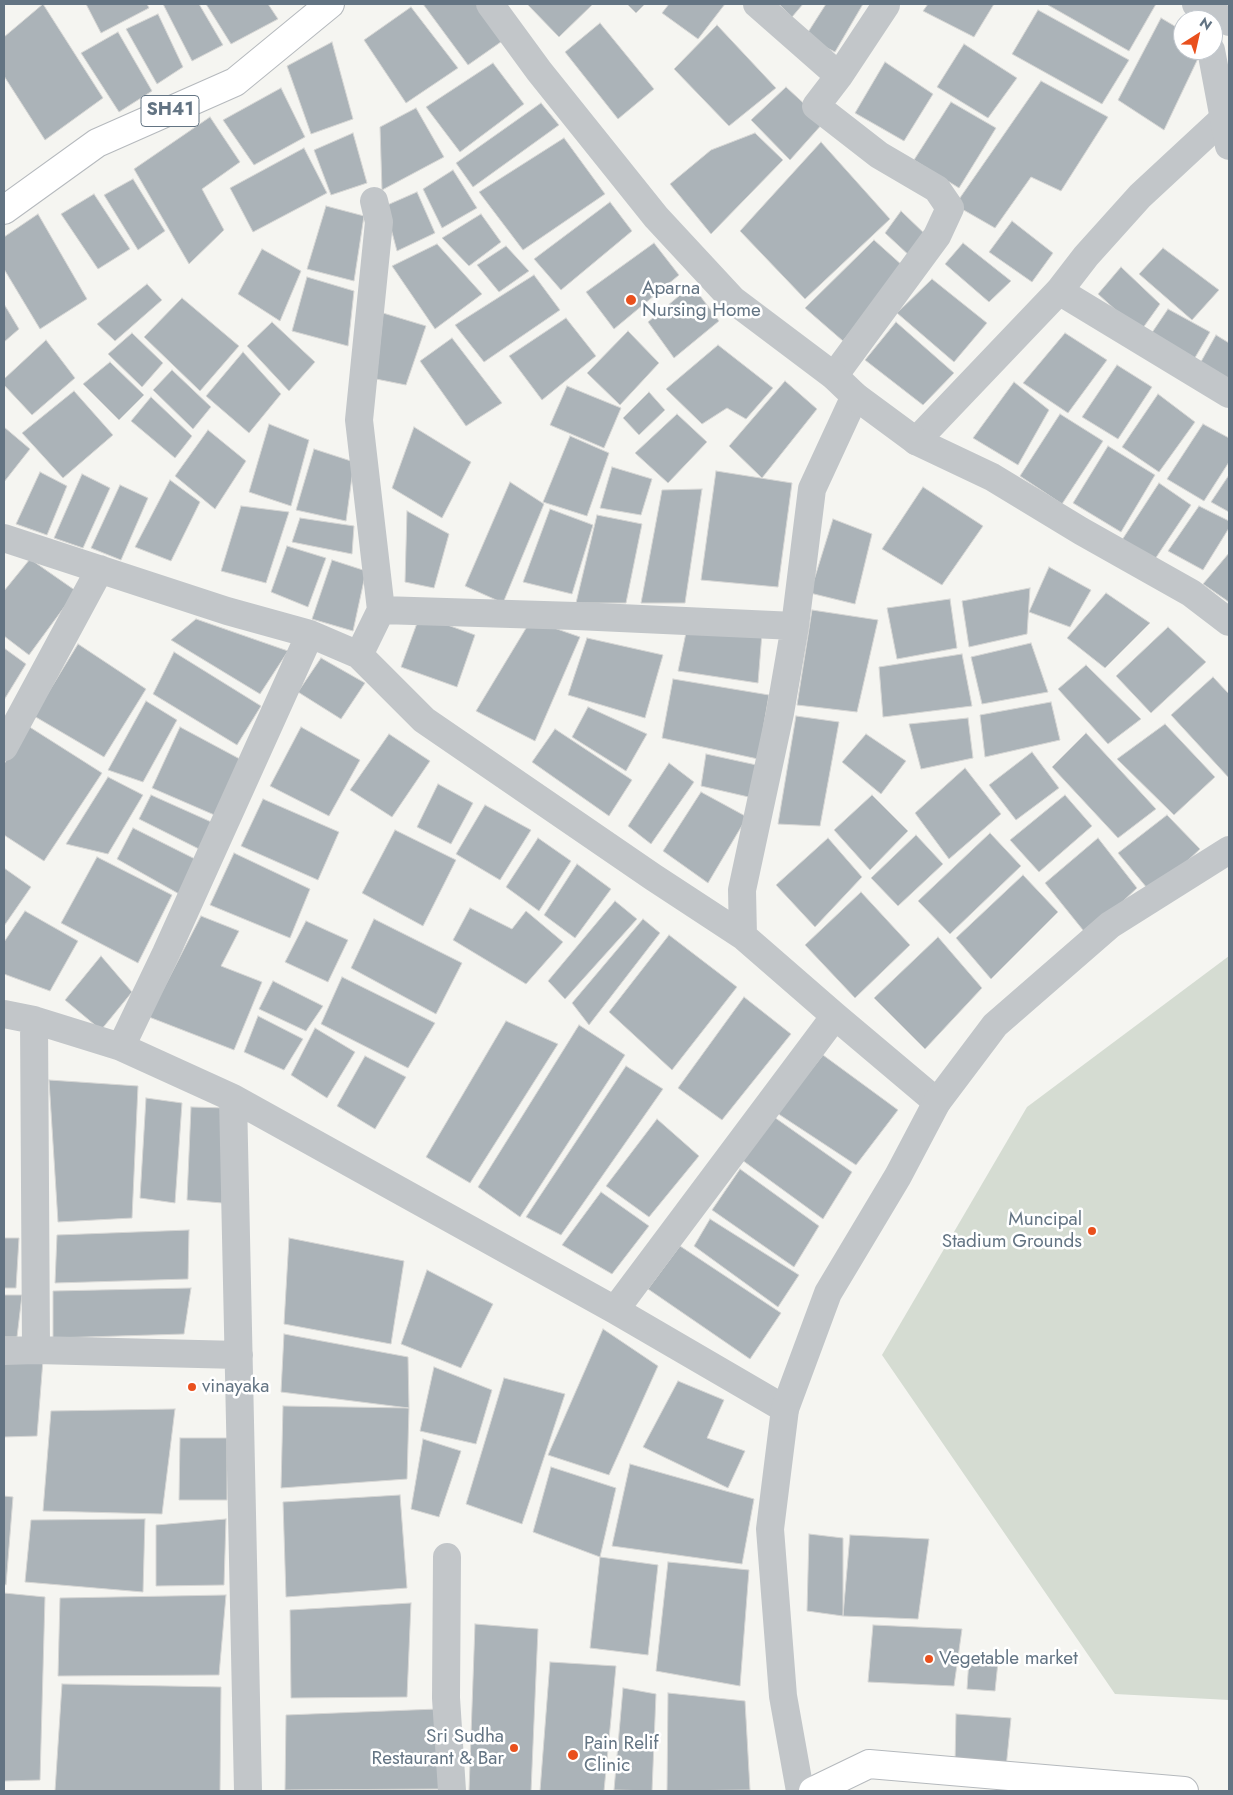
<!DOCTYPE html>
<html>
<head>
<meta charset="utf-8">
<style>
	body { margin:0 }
	#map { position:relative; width:1233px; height:1795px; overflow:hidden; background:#f5f5f1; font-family:Jost,sans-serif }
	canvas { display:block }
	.frame { position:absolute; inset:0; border:5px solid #637483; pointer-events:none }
	.north { position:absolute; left:1173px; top:10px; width:50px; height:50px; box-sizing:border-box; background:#fff; border:1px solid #c1c7cd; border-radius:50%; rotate:35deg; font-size:14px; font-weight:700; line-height:20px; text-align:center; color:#637483 }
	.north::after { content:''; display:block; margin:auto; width:18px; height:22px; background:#e9501d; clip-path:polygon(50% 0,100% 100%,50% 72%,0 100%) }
</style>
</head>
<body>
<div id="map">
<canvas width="1233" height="1795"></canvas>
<div class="frame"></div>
<div class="north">N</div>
</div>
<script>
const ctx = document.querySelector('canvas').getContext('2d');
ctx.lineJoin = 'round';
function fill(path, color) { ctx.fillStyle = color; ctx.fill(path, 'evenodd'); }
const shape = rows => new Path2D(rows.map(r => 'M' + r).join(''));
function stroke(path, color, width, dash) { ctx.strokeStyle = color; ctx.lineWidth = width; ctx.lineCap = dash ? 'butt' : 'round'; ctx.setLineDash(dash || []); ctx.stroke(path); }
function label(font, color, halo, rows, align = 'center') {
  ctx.font = font + ' Jost,sans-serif'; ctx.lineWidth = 5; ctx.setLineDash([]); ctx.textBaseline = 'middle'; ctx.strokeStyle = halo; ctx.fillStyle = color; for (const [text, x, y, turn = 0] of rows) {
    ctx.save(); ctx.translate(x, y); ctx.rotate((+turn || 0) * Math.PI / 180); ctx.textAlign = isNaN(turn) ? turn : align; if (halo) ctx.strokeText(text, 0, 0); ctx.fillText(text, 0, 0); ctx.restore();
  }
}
fill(shape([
	[1229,956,1229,1700,1115,1694,882,1355,1027,1107]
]), '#d5dcd2');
const building = shape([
	[43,4,103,98,45,140,4,76,4,37,43,4],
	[86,4,147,4,149,8,101,33,86,4],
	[163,4,199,4,223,45,192,61,163,4],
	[206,4,268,4,278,19,231,44,206,4],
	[423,4,480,4,508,37,468,65,423,4],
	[527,4,593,4,559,37,527,4],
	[627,4,645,4,636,13,627,4],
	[669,4,725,4,698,39,662,13,669,4],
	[779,4,803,4,792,17,779,4],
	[826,4,863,4,835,52,805,37,826,4],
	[928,4,994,4,974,37,923,11,928,4],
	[1049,4,1156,4,1129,51,1048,5,1049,4],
	[411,7,458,68,406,103,364,40,411,7],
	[1038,10,1129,60,1102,104,1012,54,1038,10],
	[158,14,183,67,157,84,126,29,158,14],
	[1161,18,1183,31,1183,50,1202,50,1164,130,1118,100,1161,18],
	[600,23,654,89,618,119,565,52,600,23],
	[717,25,776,88,729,126,674,69,717,25],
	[118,32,152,91,119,112,81,53,118,32],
	[332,42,353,119,311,134,287,66,332,42],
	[964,44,1017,78,988,118,937,87,964,44],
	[885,62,933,94,904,141,855,113,885,62],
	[493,63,524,104,460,152,426,107,493,63],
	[1041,81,1108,117,1061,191,1031,177,995,228,955,205,1041,81],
	[786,87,824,122,790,160,751,120,786,87],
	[281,88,305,137,254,165,223,120,281,88],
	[951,102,996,128,959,188,914,160,951,102],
	[541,103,559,125,473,187,456,163,541,103],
	[416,108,444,157,382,190,380,127,416,108],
	[210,117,240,162,202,189,224,230,189,264,134,169,210,117],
	[353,133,367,183,331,195,314,150,353,133],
	[755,133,783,160,711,234,670,184,711,150,755,133],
	[564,138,605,194,523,250,479,192,564,138],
	[821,142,890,219,805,299,740,231,821,142],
	[304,148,327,193,253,232,230,188,304,148],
	[453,170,477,208,442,228,423,189,453,170],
	[133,179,165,231,138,250,104,195,133,179],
	[417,192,435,233,397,251,385,206,417,192],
	[94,194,130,249,98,269,61,214,94,194],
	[610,202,632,231,561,290,534,259,610,202],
	[326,206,364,216,354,281,307,269,326,206],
	[901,211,928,237,912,258,885,233,901,211],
	[38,214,87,299,40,329,4,269,4,237,38,214],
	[481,214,501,242,469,266,442,238,481,214],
	[1012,221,1053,253,1032,282,989,252,1012,221],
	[874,240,903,266,843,341,805,308,874,240],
	[654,243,679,275,614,329,586,292,654,243],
	[963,243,1011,281,989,302,945,264,963,243],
	[437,244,482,294,435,329,392,266,437,244],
	[506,246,529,271,499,292,477,265,506,246],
	[1163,248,1219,290,1192,320,1139,274,1163,248],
	[262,249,301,271,280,321,238,294,262,249],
	[1121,267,1160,304,1140,332,1098,294,1121,267],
	[534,275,560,310,484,362,455,325,534,275],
	[307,277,354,291,348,346,292,331,307,277],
	[932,279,987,323,954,362,897,313,932,279],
	[147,284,162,300,115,341,97,324,147,284],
	[692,285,719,321,674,358,648,322,692,285],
	[182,298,239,346,200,391,144,337,182,298],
	[4,304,19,329,4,342,4,304],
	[1168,309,1210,332,1193,361,1149,337,1168,309],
	[383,313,426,326,406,385,376,379,383,313],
	[566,318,596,356,542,400,509,356,566,318],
	[272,322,315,362,289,391,247,346,272,322],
	[896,322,954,373,923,405,865,360,896,322],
	[628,331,659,363,620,405,587,373,628,331],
	[132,333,163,363,142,387,108,354,132,333],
	[1065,333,1107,360,1068,413,1023,383,1065,333],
	[1216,335,1229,343,1229,386,1198,367,1216,335],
	[452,338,502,403,466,426,420,361,452,338],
	[46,340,75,378,32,415,4,385,4,379,46,340],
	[718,345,773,388,746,419,727,408,702,424,666,389,718,345],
	[243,352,281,394,249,433,206,396,243,352],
	[110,362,144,395,119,420,83,384,110,362],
	[1117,365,1152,387,1118,439,1082,417,1117,365],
	[172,370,211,407,193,429,153,390,172,370],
	[785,381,817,409,762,478,729,446,785,381],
	[1014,382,1049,410,1018,465,973,438,1014,382],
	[567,386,621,408,604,448,550,425,567,386],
	[74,391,113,435,63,478,22,433,74,391],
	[649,392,665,410,639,435,623,418,649,392],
	[1158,394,1195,422,1159,472,1122,447,1158,394],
	[151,397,192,436,175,458,131,421,151,397],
	[677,414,707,442,668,483,635,453,677,414],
	[1060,414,1103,441,1062,504,1020,476,1060,414],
	[269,424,309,440,291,506,249,492,269,424],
	[1203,424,1229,438,1229,462,1204,501,1167,479,1203,424],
	[4,427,30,449,4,482,4,427],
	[414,427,471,462,442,518,392,488,414,427],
	[208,430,246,461,215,509,175,476,208,430],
	[570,436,609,453,587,516,543,502,570,436],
	[1108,446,1155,475,1121,532,1073,503,1108,446],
	[314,449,354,462,346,521,296,510,314,449],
	[612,467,652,479,641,515,600,508,612,467],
	[716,471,792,483,778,587,701,580,716,471],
	[40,472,67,486,47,535,16,524,40,472],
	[82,474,110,488,83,548,54,538,82,474],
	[1229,475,1229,512,1211,502,1229,475],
	[170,480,200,502,171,561,135,547,170,480],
	[510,482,544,504,503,603,465,586,510,482],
	[1159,483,1191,505,1155,559,1122,540,1159,483],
	[120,485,148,498,121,560,91,548,120,485],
	[923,487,983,526,942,585,882,549,923,487],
	[702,489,685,603,641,603,662,490,702,489],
	[241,506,289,512,266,583,221,571,241,506],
	[1199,506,1229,521,1229,528,1203,570,1168,551,1199,506],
	[550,509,593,525,572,594,523,582,550,509],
	[407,511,449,534,434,588,405,582,407,511],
	[597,515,642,524,626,603,576,603,597,515],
	[300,518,354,526,352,554,292,542,300,518],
	[833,519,872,534,855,604,810,593,833,519],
	[287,546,326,558,308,607,271,592,287,546],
	[1229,553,1229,602,1203,584,1229,553],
	[30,559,76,591,29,655,4,636,4,591,30,559],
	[332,560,366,571,353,631,312,619,332,560],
	[1049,567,1091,590,1070,627,1029,612,1049,567],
	[1030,588,1027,634,969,647,962,601,1030,588],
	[1106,593,1150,623,1105,668,1067,638,1106,593],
	[950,599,957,648,897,659,887,608,950,599],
	[812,610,878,620,857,712,797,705,812,610],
	[420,615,475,635,457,687,401,667,420,615],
	[196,619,288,651,260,694,171,640,196,619],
	[531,620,580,637,535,741,476,711,531,620],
	[1168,627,1206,662,1151,713,1116,676,1168,627],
	[687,628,762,633,758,683,678,671,687,628],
	[587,638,663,655,645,718,568,695,587,638],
	[1031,643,1048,692,982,704,971,657,1031,643],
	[78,644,146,689,104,757,34,716,78,644],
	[4,648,26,664,4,700,4,648],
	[174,652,261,706,237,745,153,694,174,652],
	[962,654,972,706,883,717,879,667,962,654],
	[321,658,365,683,341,719,298,692,321,658],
	[1086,665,1141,719,1108,744,1058,689,1086,665],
	[1213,677,1229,694,1229,778,1171,715,1213,677],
	[673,679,769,695,758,759,662,738,673,679],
	[146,701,177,720,143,782,108,770,146,701],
	[1051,702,1060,740,985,757,980,715,1051,702],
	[588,707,647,734,626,771,572,737,588,707],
	[796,716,839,722,820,826,778,824,796,716],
	[968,718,973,758,921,769,909,724,968,718],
	[1165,724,1215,777,1174,815,1117,759,1165,724],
	[28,726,102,773,44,861,4,835,4,764,28,726],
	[180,727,251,765,226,820,152,788,180,727],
	[301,727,360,760,329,816,270,786,301,727],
	[555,729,632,780,609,816,532,762,555,729],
	[1086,733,1156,809,1118,838,1052,767,1086,733],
	[389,734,430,761,392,817,350,790,389,734],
	[866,734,906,761,881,794,842,762,866,734],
	[1032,752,1059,788,1016,820,989,785,1032,752],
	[706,754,761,766,753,798,701,786,706,754],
	[669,763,694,782,651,844,628,826,669,763],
	[965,768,1001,814,949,859,915,813,965,768],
	[108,777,143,795,108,854,66,844,108,777],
	[438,784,473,803,451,844,417,827,438,784],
	[701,792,747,817,708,883,663,851,701,792],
	[151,795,218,825,205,852,139,819,151,795],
	[872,795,908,831,870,870,834,830,872,795],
	[1065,795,1092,826,1039,872,1010,840,1065,795],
	[263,799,339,832,318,880,241,846,263,799],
	[485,805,531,830,500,880,456,854,485,805],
	[1167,815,1200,849,1152,894,1118,853,1167,815],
	[133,828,199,861,181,895,117,859,133,828],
	[395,830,456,860,423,926,362,893,395,830],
	[990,833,1021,866,950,934,918,901,990,833],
	[916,835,943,864,898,906,871,878,916,835],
	[538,838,571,861,539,911,506,887,538,838],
	[828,838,862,877,815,927,776,885,828,838],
	[1098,838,1137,888,1087,935,1045,883,1098,838],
	[234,853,310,889,290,938,210,905,234,853],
	[97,857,172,895,138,963,61,923,97,857],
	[577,864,611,889,575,938,544,915,577,864],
	[4,868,31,887,4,926,4,868],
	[1023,875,1058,912,991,979,956,938,1023,875],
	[861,892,910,945,855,998,805,945,861,892],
	[615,901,637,919,565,999,548,981,615,901],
	[470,908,512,929,526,911,563,942,526,984,453,940,470,908],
	[25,911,78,941,50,991,4,974,4,942,25,911],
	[201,916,239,931,221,966,262,982,234,1050,149,1017,201,916],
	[374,919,462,963,436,1014,351,968,374,919],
	[643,919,660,933,589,1025,572,1003,643,919],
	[306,921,348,940,328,982,285,962,306,921],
	[669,935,737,987,672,1070,609,1012,669,935],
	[938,937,982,988,925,1049,874,998,938,937],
	[101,956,132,992,101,1030,65,1000,101,956],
	[342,977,435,1023,408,1068,321,1024,342,977],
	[273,981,323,1006,306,1031,259,1009,273,981],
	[744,997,791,1034,722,1120,678,1088,744,997],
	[258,1016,303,1039,284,1070,244,1052,258,1016],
	[506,1021,558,1044,470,1183,426,1157,506,1021],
	[579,1025,625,1055,520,1217,478,1187,579,1025],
	[315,1028,355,1052,327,1098,291,1075,315,1028],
	[823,1055,898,1110,856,1165,777,1113,823,1055],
	[365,1056,406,1077,375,1129,337,1106,365,1056],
	[626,1066,663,1089,561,1235,526,1217,626,1066],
	[49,1080,138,1086,132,1218,58,1222,49,1080],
	[146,1098,182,1103,175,1203,140,1198,146,1098],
	[191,1107,226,1108,222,1203,187,1200,191,1107],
	[774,1117,852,1172,823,1219,742,1160,774,1117],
	[657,1119,699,1156,649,1217,606,1186,657,1119],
	[740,1169,819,1226,794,1267,712,1210,740,1169],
	[601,1192,649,1226,612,1274,562,1245,601,1192],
	[710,1219,799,1275,778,1307,694,1246,710,1219],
	[189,1230,188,1279,55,1283,57,1235,189,1230],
	[4,1238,19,1238,16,1288,4,1288,4,1238],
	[289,1238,404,1261,391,1344,284,1324,289,1238],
	[680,1246,781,1313,750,1359,648,1289,680,1246],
	[427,1270,493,1304,461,1368,401,1344,427,1270],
	[191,1288,184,1334,53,1338,53,1291,191,1288],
	[4,1295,22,1295,17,1337,4,1337,4,1295],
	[603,1329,658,1366,609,1475,548,1455,603,1329],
	[284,1334,408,1357,409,1408,281,1392,284,1334],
	[43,1360,37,1436,4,1437,4,1361,43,1360],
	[434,1367,492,1390,476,1444,420,1431,434,1367],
	[504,1378,565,1394,522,1524,466,1504,504,1378],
	[678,1381,724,1400,707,1438,745,1451,728,1488,643,1447,678,1381],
	[283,1406,409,1408,407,1479,281,1488,283,1406],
	[175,1409,162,1514,43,1511,51,1411,175,1409],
	[180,1438,227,1438,227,1500,179,1500,180,1438],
	[423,1439,461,1451,439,1517,411,1509,423,1439],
	[630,1464,754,1499,742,1564,612,1546,630,1464],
	[551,1467,616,1488,600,1557,533,1532,551,1467],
	[400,1495,407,1588,286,1597,283,1502,400,1495],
	[4,1496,13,1497,6,1585,4,1584,4,1496],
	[145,1519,143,1592,25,1582,31,1520,145,1519],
	[226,1519,224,1585,156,1586,156,1525,226,1519],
	[809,1534,843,1538,843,1616,807,1611,809,1534],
	[850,1535,929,1539,918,1619,843,1616,850,1535],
	[600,1557,658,1565,648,1655,590,1648,600,1557],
	[668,1562,749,1570,740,1686,656,1671,668,1562],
	[4,1593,45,1597,40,1780,4,1781,4,1593],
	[226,1595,219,1675,58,1676,60,1598,226,1595],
	[411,1603,407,1697,291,1698,290,1610,411,1603],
	[475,1624,538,1629,531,1791,469,1791,475,1624],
	[873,1625,962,1629,954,1686,868,1682,873,1625],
	[969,1659,998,1662,995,1691,967,1689,969,1659],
	[550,1662,616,1666,604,1791,540,1791,550,1662],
	[62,1684,221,1687,220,1791,55,1791,62,1684],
	[623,1688,656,1694,652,1791,614,1790,623,1688],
	[668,1693,745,1701,750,1790,667,1791,668,1693],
	[437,1709,443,1789,285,1790,286,1715,437,1709],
	[956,1714,1011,1718,1006,1768,955,1763,956,1714]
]);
fill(building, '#abb3b8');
stroke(building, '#d6d6d4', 1);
const primary = shape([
	[4,210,97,143,235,82,330,4],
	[813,1791,869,1764,1184,1791]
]);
stroke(primary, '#b5b9bd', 30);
stroke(shape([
	[757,4,839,76],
	[1196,4,1229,22],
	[1059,291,1229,394],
	[834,376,937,236,950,208,937,189,879,155,816,106,839,76,886,5],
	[916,441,1059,291,1086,256,1140,196,1223,119],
	[4,538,227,611,310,634,359,655,424,720,653,877,743,936,835,1016,937,1102],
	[381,610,576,616,795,626],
	[359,655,381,610,359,420,379,222,374,201],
	[4,747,100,569],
	[743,936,742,890,780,713,795,626,812,489,855,396],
	[4,1014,34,1020,121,1047,233,1098,615,1310,785,1409],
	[34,1020,36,1350],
	[121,1047,166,953,310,634],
	[233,1098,248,1791],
	[615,1310,835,1016],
	[4,1351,36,1350,239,1355],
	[447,1557,446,1698,452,1791]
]), '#c2c6c9', 28);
stroke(shape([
	[490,4,539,71,656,217,733,300,834,376,855,396,916,441,992,477,1081,531,1191,593,1229,622],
	[1205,4,1204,9,1206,20],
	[1211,50,1229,146],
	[800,1791,783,1696,770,1529,785,1409,828,1293,898,1176,937,1102,995,1025,1110,925,1229,850]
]), '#c2c6c9', 28);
stroke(primary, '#fff', 28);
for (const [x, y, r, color] of [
	[631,300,6,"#e9501d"],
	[1092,1231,5,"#e9501d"],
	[192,1387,5,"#e9501d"],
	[929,1659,5,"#e9501d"],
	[514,1748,5,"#e9501d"],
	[573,1755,6,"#e9501d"]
]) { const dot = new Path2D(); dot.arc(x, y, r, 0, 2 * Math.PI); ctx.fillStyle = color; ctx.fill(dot); stroke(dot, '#fff', 2); }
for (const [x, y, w] of [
	[170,111,58]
]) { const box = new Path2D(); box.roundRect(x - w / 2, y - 15.5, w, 31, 4); ctx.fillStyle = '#fff'; ctx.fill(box); stroke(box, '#637483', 1); }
label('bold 18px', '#637483', null, [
	["SH41",170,111]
]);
label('19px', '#637483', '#fff', [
	["Aparna",642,289],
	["Nursing Home",642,311],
	["Muncipal",1082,1220,"right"],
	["Stadium Grounds",1082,1242,"right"],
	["vinayaka",202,1387],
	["Vegetable market",939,1659],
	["Sri Sudha",504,1737,"right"],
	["Restaurant & Bar",504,1759,"right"],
	["Pain Relif",584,1744],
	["Clinic",584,1766]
], 'left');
</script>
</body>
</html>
